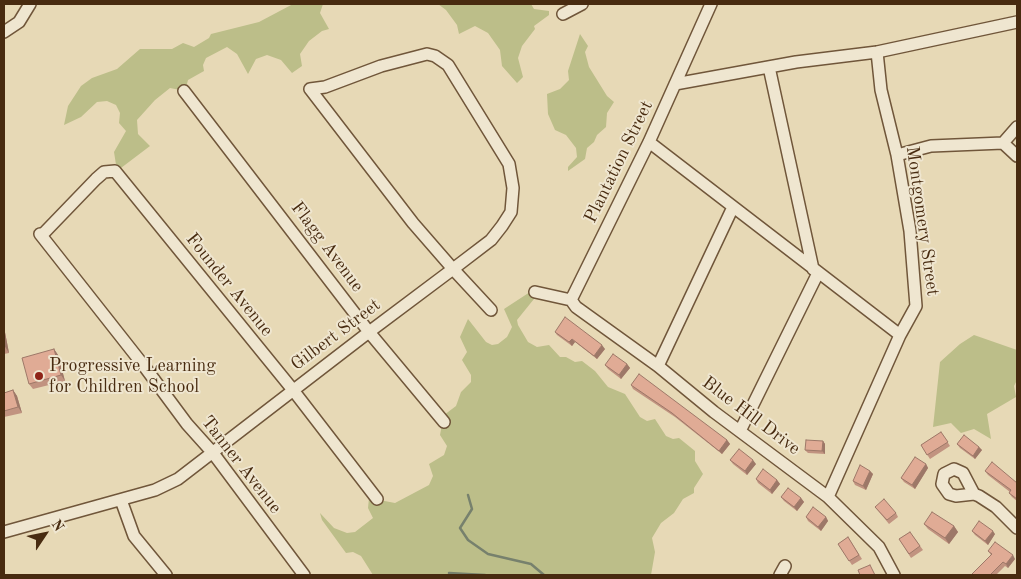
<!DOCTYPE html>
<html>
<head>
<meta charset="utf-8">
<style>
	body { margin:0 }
	#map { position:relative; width:1021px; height:579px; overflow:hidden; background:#e7d9b6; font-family:"Old Standard TT",serif }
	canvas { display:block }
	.frame { position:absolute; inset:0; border:5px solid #482b10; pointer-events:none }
	.north { position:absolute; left:20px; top:509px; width:50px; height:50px; -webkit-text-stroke:4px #efe6d0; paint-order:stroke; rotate:56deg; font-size:14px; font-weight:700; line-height:20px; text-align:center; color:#482b10 }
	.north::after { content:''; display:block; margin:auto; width:18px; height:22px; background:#482b10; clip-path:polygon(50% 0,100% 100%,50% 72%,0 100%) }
</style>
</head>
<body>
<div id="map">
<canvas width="1021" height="579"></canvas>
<div class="frame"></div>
<div class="north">N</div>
</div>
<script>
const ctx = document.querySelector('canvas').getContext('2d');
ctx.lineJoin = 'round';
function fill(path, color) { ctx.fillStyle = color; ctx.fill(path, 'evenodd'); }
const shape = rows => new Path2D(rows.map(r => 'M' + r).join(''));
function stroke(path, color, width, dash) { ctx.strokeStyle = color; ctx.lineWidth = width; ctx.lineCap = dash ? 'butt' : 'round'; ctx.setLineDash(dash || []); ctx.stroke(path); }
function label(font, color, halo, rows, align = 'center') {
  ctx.font = font + ' "Old Standard TT",serif'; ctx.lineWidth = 4; ctx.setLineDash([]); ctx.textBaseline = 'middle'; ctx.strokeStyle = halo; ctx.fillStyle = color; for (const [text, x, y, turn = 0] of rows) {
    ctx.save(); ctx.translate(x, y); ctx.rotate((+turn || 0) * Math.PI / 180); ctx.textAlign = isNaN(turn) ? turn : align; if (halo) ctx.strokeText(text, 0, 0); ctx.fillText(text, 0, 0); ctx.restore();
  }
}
fill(shape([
	[293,4,323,4,320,13,329,29,322,31,309,41,300,54,302,66,292,73,281,60,267,55,256,59,248,74,237,54,227,47,206,58,203,65,204,71,188,80,185,91,170,88,155,100,137,120,138,134,150,146,117,171,114,152,126,131,119,123,120,113,116,105,107,101,97,102,81,117,64,125,68,106,81,86,92,78,117,69,140,49,172,49,183,43,194,47,209,38,211,34,259,22],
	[438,4,531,4,534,9,549,11,549,15,534,26,535,29,522,46,518,58,523,77,517,83,502,66,500,50,488,33,475,26,459,34,457,25,446,10],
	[580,34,588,46,585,52,589,67,607,96,614,102,607,113,606,127,597,135,594,142,587,148,585,159,568,171,568,167,577,157,576,148,566,135,555,130,548,114,547,94,560,89,569,80,568,71],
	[530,292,538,294,517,320,518,325,528,342,537,347,549,345,560,357,566,357,575,362,582,361,595,371,608,387,625,394,640,417,647,421,655,419,666,436,673,439,679,438,695,451,695,461,703,474,694,488,694,493,683,499,674,513,661,523,652,538,655,552,651,575,373,575,361,556,353,552,346,553,322,520,320,513,334,528,347,533,355,532,373,518,368,508,369,498,395,503,429,485,433,476,429,464,444,455,447,446,440,435,442,424,440,418,456,406,461,392,471,382,471,375,462,360,467,352,460,337,468,319,486,342,492,345,498,344,507,337,512,327,504,309],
	[974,335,1017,350,1017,380,1014,386,1016,397,987,414,991,439,974,429,961,433,951,423,933,427,940,362,960,344]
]), '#bcbe89');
stroke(shape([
	[468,495,472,509,460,528,468,540,488,554,531,564,544,575],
	[449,573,485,575]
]), '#77816d', 2.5);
const street = shape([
	[563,14,582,4],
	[4,32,19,22,30,4],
	[769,67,813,269],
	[675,84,796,62,877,52,1017,22],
	[184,91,369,332,444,422],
	[649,142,900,335],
	[1003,143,1017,127],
	[897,155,931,146,1003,143,1017,156],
	[40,234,144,366,187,424,213,453,304,575],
	[42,235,96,179,104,172,115,171,293,390,377,499],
	[535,292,571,300],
	[571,300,576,307,658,366,714,412,828,497,879,547,894,575],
	[571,300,649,142,711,4],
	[658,366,733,207],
	[740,431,818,273],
	[974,494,963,473,954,469,944,474,942,484,949,494,956,496,974,494,979,496,996,507,1017,528],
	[828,497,900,335,916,306,910,231,897,155,881,90,877,52],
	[121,500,134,536,166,575],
	[4,532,155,490,178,479,369,332,453,269,491,240,502,226,511,212,513,188,509,164,448,65,435,56,427,54,381,66,325,87,310,89,413,223,453,269,491,310],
	[780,575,785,566]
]);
stroke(street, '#70563a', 14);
stroke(street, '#efe6d0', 11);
fill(shape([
	[4,327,9,353,4,354],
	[555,332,605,349,597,359,575,342,572,346,557,335],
	[54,349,58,355,65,381,33,389,29,384],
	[627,364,630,368,621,379,608,369,605,365],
	[631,385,727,440,730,444,722,454,675,417,633,389],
	[13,390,17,396,22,413,4,417,4,393],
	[941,432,950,446,930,459,921,445],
	[823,441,825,444,825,454,808,453,805,450],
	[957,444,979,447,982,450,975,459,960,448],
	[730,460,756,464,747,475,733,464],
	[926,464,928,468,915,489,904,482,901,478],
	[870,471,873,474,866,490,855,485,853,481],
	[985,471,1017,483,1017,501,1012,497,1009,493,1010,492,988,475],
	[756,479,777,480,780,484,772,494,758,483],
	[781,497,801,498,804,502,797,511,784,501],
	[875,507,896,513,898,517,889,524],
	[806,517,826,517,828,521,821,531,808,521],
	[924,524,954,526,958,532,949,544,928,529],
	[972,531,995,534,988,545,975,535],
	[910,532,923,550,911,558,899,539],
	[848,537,862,559,852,565,838,544],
	[988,551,1015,559,1008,568,1005,566,996,575,971,575,991,555]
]), '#c19380');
fill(shape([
	[4,327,9,353,4,345],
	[572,339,575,342,572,346,569,342],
	[602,345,605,349,597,359,594,356],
	[54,349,58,355,65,381,61,375],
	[627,364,630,368,621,379,619,375],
	[13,390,17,396,22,413,18,407],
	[727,440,730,444,722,454,719,451],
	[823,441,825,444,825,454,822,451],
	[979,447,982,450,975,459,973,456],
	[753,460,756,464,747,475,745,471],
	[926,464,928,468,915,489,912,485],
	[870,471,873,474,866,490,863,486],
	[777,480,780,484,772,494,770,490],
	[801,498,804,502,797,511,794,507],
	[826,517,828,521,821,531,818,527],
	[954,526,958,532,949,544,945,538],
	[993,531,995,534,988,545,985,541],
	[1013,555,1015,559,1008,568,1006,564]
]), '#9d7868');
const building = shape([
	[565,317,602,345,594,356,572,339,569,342,555,332,565,317],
	[54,349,61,375,29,384,22,358,54,349],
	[613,354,627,364,619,375,605,365,613,354],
	[639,374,727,440,719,451,672,413,631,385,639,374],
	[13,390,18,407,4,411,4,393,13,390],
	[941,432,948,442,927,455,921,445,941,432],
	[964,435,979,447,973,456,957,444,964,435],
	[806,440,823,441,822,451,805,450,806,440],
	[739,449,753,460,745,471,730,460,739,449],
	[915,457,926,464,912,485,901,478,915,457],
	[992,462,1017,483,1017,499,1009,493,1011,490,985,471,992,462],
	[860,465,870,471,863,486,853,481,860,465],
	[763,469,777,480,770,490,756,479,763,469],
	[788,488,801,498,794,507,781,497,788,488],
	[884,499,896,513,887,520,875,507,884,499],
	[813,507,826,517,818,527,806,517,813,507],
	[932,512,954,526,945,538,924,524,932,512],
	[979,521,993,531,985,541,972,531,979,521],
	[910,532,920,546,909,554,899,539,910,532],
	[848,537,859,555,849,561,838,544,848,537],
	[995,542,1013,555,1006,564,1003,562,990,575,971,575,992,554,988,551,995,542],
	[870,565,875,575,860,575,858,570,870,565]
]);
fill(building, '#e0ab95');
stroke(building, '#9d7868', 1);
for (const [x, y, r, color] of [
	[39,376,5,"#8f2418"]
]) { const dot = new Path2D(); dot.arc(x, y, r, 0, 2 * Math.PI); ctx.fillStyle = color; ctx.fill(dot); stroke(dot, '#efe6d0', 2); }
label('18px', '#482b10', '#efe6d0', [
	["Plantation Street",619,162,-64],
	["Montgomery Street",922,221,82],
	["Flagg Avenue",327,247,53],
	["Founder Avenue",229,285,51],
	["Gilbert Street",336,335,-37],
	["Blue Hill Drive",751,416,37],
	["Tanner Avenue",241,465,52]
]);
label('18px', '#482b10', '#efe6d0', [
	["Progressive Learning",49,366],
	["for Children School",49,387]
], 'left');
</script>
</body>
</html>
